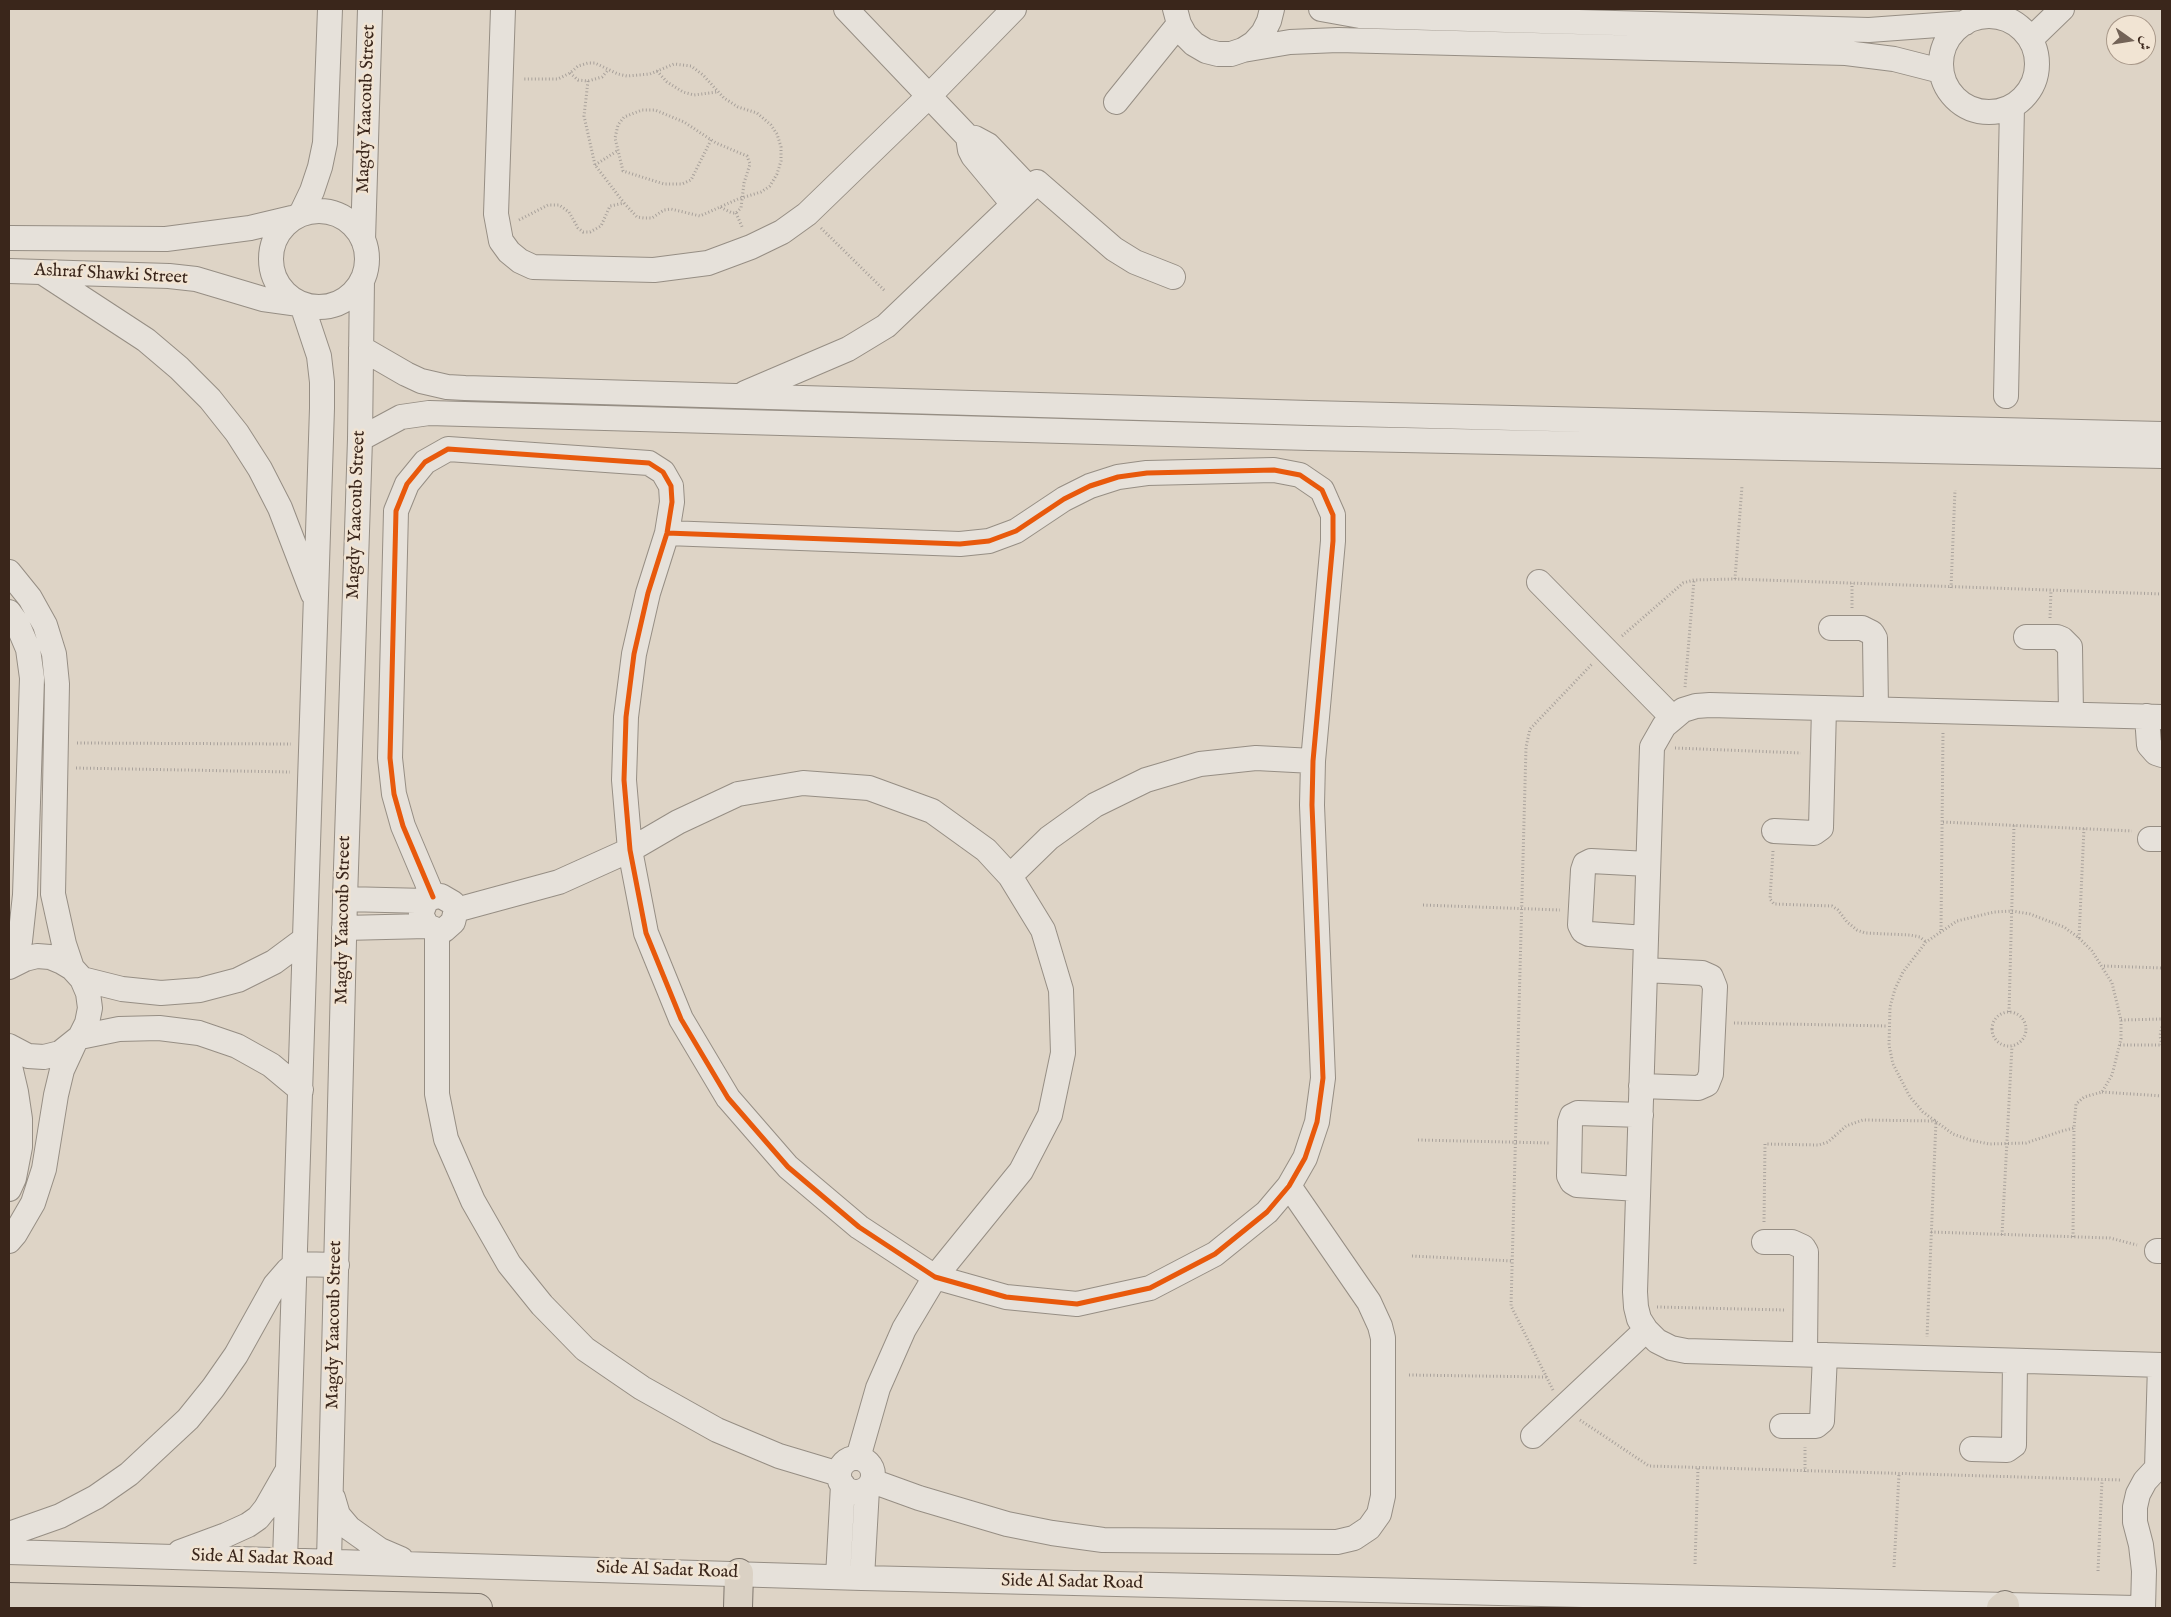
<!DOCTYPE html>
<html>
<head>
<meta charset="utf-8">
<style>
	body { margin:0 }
	#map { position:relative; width:2171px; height:1617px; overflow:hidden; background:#ded4c6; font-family:"IM FELL English",Amiri,serif }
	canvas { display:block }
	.frame { position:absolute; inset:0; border:10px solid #3a261b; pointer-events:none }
	.north { position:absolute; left:2106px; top:15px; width:50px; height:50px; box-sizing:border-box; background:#f1e4d3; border:1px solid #a89889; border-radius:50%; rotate:103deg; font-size:14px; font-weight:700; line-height:20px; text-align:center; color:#3a261b }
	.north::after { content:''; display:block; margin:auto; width:18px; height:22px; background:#736357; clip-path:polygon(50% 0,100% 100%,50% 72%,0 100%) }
</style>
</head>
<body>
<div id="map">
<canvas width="2171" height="1617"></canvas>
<div class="frame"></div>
<div class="north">ش</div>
</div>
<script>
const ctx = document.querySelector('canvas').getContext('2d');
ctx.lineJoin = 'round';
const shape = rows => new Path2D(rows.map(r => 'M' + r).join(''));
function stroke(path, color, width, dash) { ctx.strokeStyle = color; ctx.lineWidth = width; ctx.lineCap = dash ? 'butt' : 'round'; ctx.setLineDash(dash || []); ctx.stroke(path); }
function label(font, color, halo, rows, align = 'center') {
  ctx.font = font + ' "IM FELL English",serif'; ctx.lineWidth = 5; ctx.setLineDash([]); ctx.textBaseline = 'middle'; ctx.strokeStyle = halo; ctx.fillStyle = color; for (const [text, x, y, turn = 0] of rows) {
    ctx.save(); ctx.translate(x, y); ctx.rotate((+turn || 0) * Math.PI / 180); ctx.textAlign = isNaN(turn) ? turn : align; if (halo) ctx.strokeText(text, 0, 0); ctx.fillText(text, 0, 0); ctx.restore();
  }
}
const minor = shape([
	[503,9,496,214,501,241,509,252,520,261,533,267,654,270,708,263,751,247,782,232,807,214,929,96,1014,9],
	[846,9,968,137,975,138,988,145,1030,189],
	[1175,9,1179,24,1185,35,1194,44,1206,51,1218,54,1231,54,1243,50,1254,43,1263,33,1269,21,1272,9],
	[1321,9,1360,16,1869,30,1965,23],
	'1941 64a48 48 0 1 1 96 0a48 48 0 1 1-96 0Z',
	[2031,39,2062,9],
	[1243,50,1290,42,1338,40,1846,53,1894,59,1941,71],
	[1116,102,1179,24],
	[968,137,970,150,973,156,1013,204],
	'271 259a48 48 0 1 1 96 0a48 48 0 1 1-96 0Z',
	[301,214,312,191,320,167,325,143,330,9],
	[9,238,166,239,250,228,292,218],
	[363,240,370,9],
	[9,271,169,276,196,279,263,299,299,304],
	[42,272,146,340,179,368,210,399,237,433,260,469,280,508,313,594],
	[361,348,406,374,421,381,447,387,465,388,1309,413,2162,434],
	[745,393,848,349,886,326,1037,182,1114,249,1135,262,1173,277],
	[2006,396,2012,107],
	[360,439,401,417,429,413,1309,438,2162,456],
	[9,572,30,598,45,625,54,654,57,684,53,894,64,944,72,968],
	[1539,582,1672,717],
	[9,612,17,623,28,649,32,678,25,895,20,941,13,964],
	[1831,628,1862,628,1872,633,1875,638,1876,709],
	[2026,637,2057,637,2062,639,2070,647,2071,714],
	[2147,716,2149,745,2156,753,2162,755],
	[2162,717,1710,705,1696,706,1683,710,1664,726,1652,747,1635,1292,1636,1307,1639,1319,1646,1330,1657,1341,1671,1348,1686,1351,2162,1365],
	[1774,831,1814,833,1821,828,1824,708],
	[2150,839,2162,839],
	[1010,876,1049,838,1095,805,1146,780,1200,764,1256,758,1313,761],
	[433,897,403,826,394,794,390,758,396,511,407,484,425,462,448,449,649,463,663,472,671,486,672,502,667,533,648,593,634,654,626,717,624,780,630,850,646,933,681,1019,728,1098,788,1167,859,1227,935,1277,1006,1297,1077,1304,1150,1288,1215,1254,1267,1212,1289,1186,1305,1158,1317,1122,1323,1078,1312,805,1313,761,1333,541,1333,515,1322,490,1300,475,1274,470,1147,473,1118,477,1090,486,1064,499,1016,531,989,541,960,544,667,533],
	[345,899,426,901,433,897,441,896,453,903,456,910,453,922,444,930,437,930,427,926,421,914,426,901],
	[456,910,559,882,630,850,678,822,738,794,803,783,869,788,932,811,986,850,1010,876,1043,930,1061,990,1063,1053,1050,1115,1021,1171,935,1277,904,1329,878,1388,858,1458],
	[344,928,427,926],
	[437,930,437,1094,446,1139,473,1201,509,1264,542,1305,585,1349,642,1388,717,1430,779,1456,839,1474],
	[1646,938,1589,934,1583,931,1580,925,1583,870,1585,864,1591,861,1648,864],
	[9,967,25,959,37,956,50,957,62,962,72,968,82,979,88,993,90,1008,87,1023,80,1037,60,1053,44,1057,28,1056,9,1046],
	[82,979,122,989,161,993,200,990,238,980,274,962,305,939],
	[80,1037,119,1029,159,1028,199,1033,237,1046,271,1065,301,1090],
	[9,1062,16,1092,20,1119,20,1147,14,1178,9,1189],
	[1641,1086,1698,1088,1707,1084,1711,1074,1715,987,1711,977,1702,973,1645,970],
	[1638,1189,1577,1185,1572,1182,1569,1176,1570,1122,1572,1116,1578,1113,1641,1115],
	[9,1241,15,1234,33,1203,44,1169,56,1095,62,1070,74,1044],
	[1764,1242,1792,1242,1803,1247,1806,1252,1805,1354],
	[2157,1251,2162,1251],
	[1782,1426,1816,1426,1822,1421,1825,1355],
	[1533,1436,1646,1330],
	[1972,1449,2007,1450,2014,1445,2015,1361],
	'839 1475a17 17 0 1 1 34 0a17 17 0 1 1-34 0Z',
	[872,1481,919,1498,1007,1524,1052,1533,1103,1540,1337,1542,1354,1538,1369,1528,1379,1514,1383,1496,1383,1338,1380,1326,1369,1302,1289,1186],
	[333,1498,338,1515,349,1528,380,1550,401,1559],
	[9,1534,60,1516,96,1497,129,1474,188,1419,213,1388,236,1355,275,1285,288,1270,295,1264,337,1265],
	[9,1552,862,1578,2135,1608],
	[180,1552,226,1535,248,1525,258,1518,266,1508,286,1473],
	[285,1560,322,408,322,382,319,356,302,305],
	[329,1561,345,899,360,439,362,280],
	[838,1577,843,1485],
	[862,1578,867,1489],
	[2143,1608,2144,1571,2141,1545,2135,1522,2135,1507,2138,1494,2145,1481,2157,1468,2160,1365]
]);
const major = shape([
	[9,1597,478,1608],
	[738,1608,739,1573],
	[2001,1608,2005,1605]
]);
stroke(minor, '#968e84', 26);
stroke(major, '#7e766d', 30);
stroke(shape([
	[657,71,667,82,683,92,694,95,717,92],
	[570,73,578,80,588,81,602,77,608,70],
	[588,81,584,116,595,165,624,203],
	[711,140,691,180,682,184,664,184,623,171,615,138,618,125,624,117,642,110,655,110,684,122,716,143,747,156,750,164,744,183,741,208,736,213,732,213,720,207],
	[595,165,617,151],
	[736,213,743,229],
	[519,220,548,205,559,205,569,212,578,228,583,232,590,232,601,226,610,206,624,203,637,217,644,218,652,218,664,210,671,209,700,216,738,199,761,192,770,186,777,174,781,161,781,147,777,134,771,125,757,113,738,107,724,98,703,75,691,66,674,64,650,74,627,76,618,74,595,63,588,63,578,66,570,73,558,79,522,79],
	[821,228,885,291],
	[1735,579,1742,486],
	[1951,588,1955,490],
	[1852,608,1852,583],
	[2050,618,2051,591],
	[1622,636,1683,583,1694,580,1735,579,2162,594],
	[1685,687,1694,580],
	[77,743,291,744],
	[1675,748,1801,753],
	[76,768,290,772],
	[1943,822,2132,831],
	[1773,851,1770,899,1774,904,1832,906,1838,910,1847,922,1857,930,1865,933,1910,935,1920,937,1926,942],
	[1423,905,1560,910],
	[2012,911,2030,914,2064,927,2079,938,2092,951,2112,983,2121,1020,2121,1039,2112,1075,2102,1092,2084,1097,2076,1104,2074,1128,2062,1131,2026,1143,1989,1144,1970,1140,1953,1134,1923,1112,1910,1097,1893,1064,1889,1045,1890,1007,1895,989,1903,972,1926,942,1957,921,1994,912,2012,911],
	[1941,930,1943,732],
	[2079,938,2084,828],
	[2104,966,2162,968],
	[2009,1012,2014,825],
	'1992 1029a17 17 0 1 1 34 0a17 17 0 1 1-34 0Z',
	[2121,1020,2162,1019],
	[1734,1023,1888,1026],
	[2120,1045,2162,1045],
	[2162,1045,2160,1036,2162,1026],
	[2102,1092,2162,1096],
	[1418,1140,1550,1143],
	[1764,1222,1765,1144,1819,1145,1828,1142,1846,1126,1863,1120,1936,1121,1927,1337],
	[1931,1232,2110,1238,2137,1245],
	[2002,1235,2012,1046],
	[2073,1237,2074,1128],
	[1412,1256,1513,1261],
	[1657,1307,1785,1310],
	[1409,1375,1547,1377],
	[1553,1390,1511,1306,1526,747,1530,729,1592,664],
	[1580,1420,1649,1466,2122,1480],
	[1805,1472,1805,1447],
	[1695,1564,1698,1468],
	[1894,1567,1899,1474],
	[2098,1571,2102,1480]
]), '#a8a19b', 3, [1, 2.5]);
stroke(minor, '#e6e1da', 24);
stroke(major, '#dad1c4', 28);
stroke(shape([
	[433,897,403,826,394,794,390,758,396,511,407,484,425,462,448,449,649,463,663,472,671,486,672,502,667,533,648,593,634,654,626,717,624,780,630,850,646,933,681,1019,728,1098,788,1167,859,1227,935,1277,1006,1297,1077,1304,1150,1288,1215,1254,1267,1212,1289,1186,1305,1158,1317,1122,1323,1078,1312,805,1313,761,1333,541,1333,515,1322,490,1300,475,1274,470,1147,473,1118,477,1090,486,1064,499,1016,531,989,541,960,544,667,533]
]), '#e8590c', 5);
label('18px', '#3a261b', '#f1e4d3', [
	["Magdy Yaacoub Street",367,109,-88],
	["Ashraf Shawki Street",111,275,3],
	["Magdy Yaacoub Street",357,515,-88],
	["Magdy Yaacoub Street",344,920,-89],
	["Magdy Yaacoub Street",335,1325,-89],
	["Side Al Sadat Road",262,1559,2],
	["Side Al Sadat Road",667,1571,2],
	["Side Al Sadat Road",1072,1583,1]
]);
</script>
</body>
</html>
